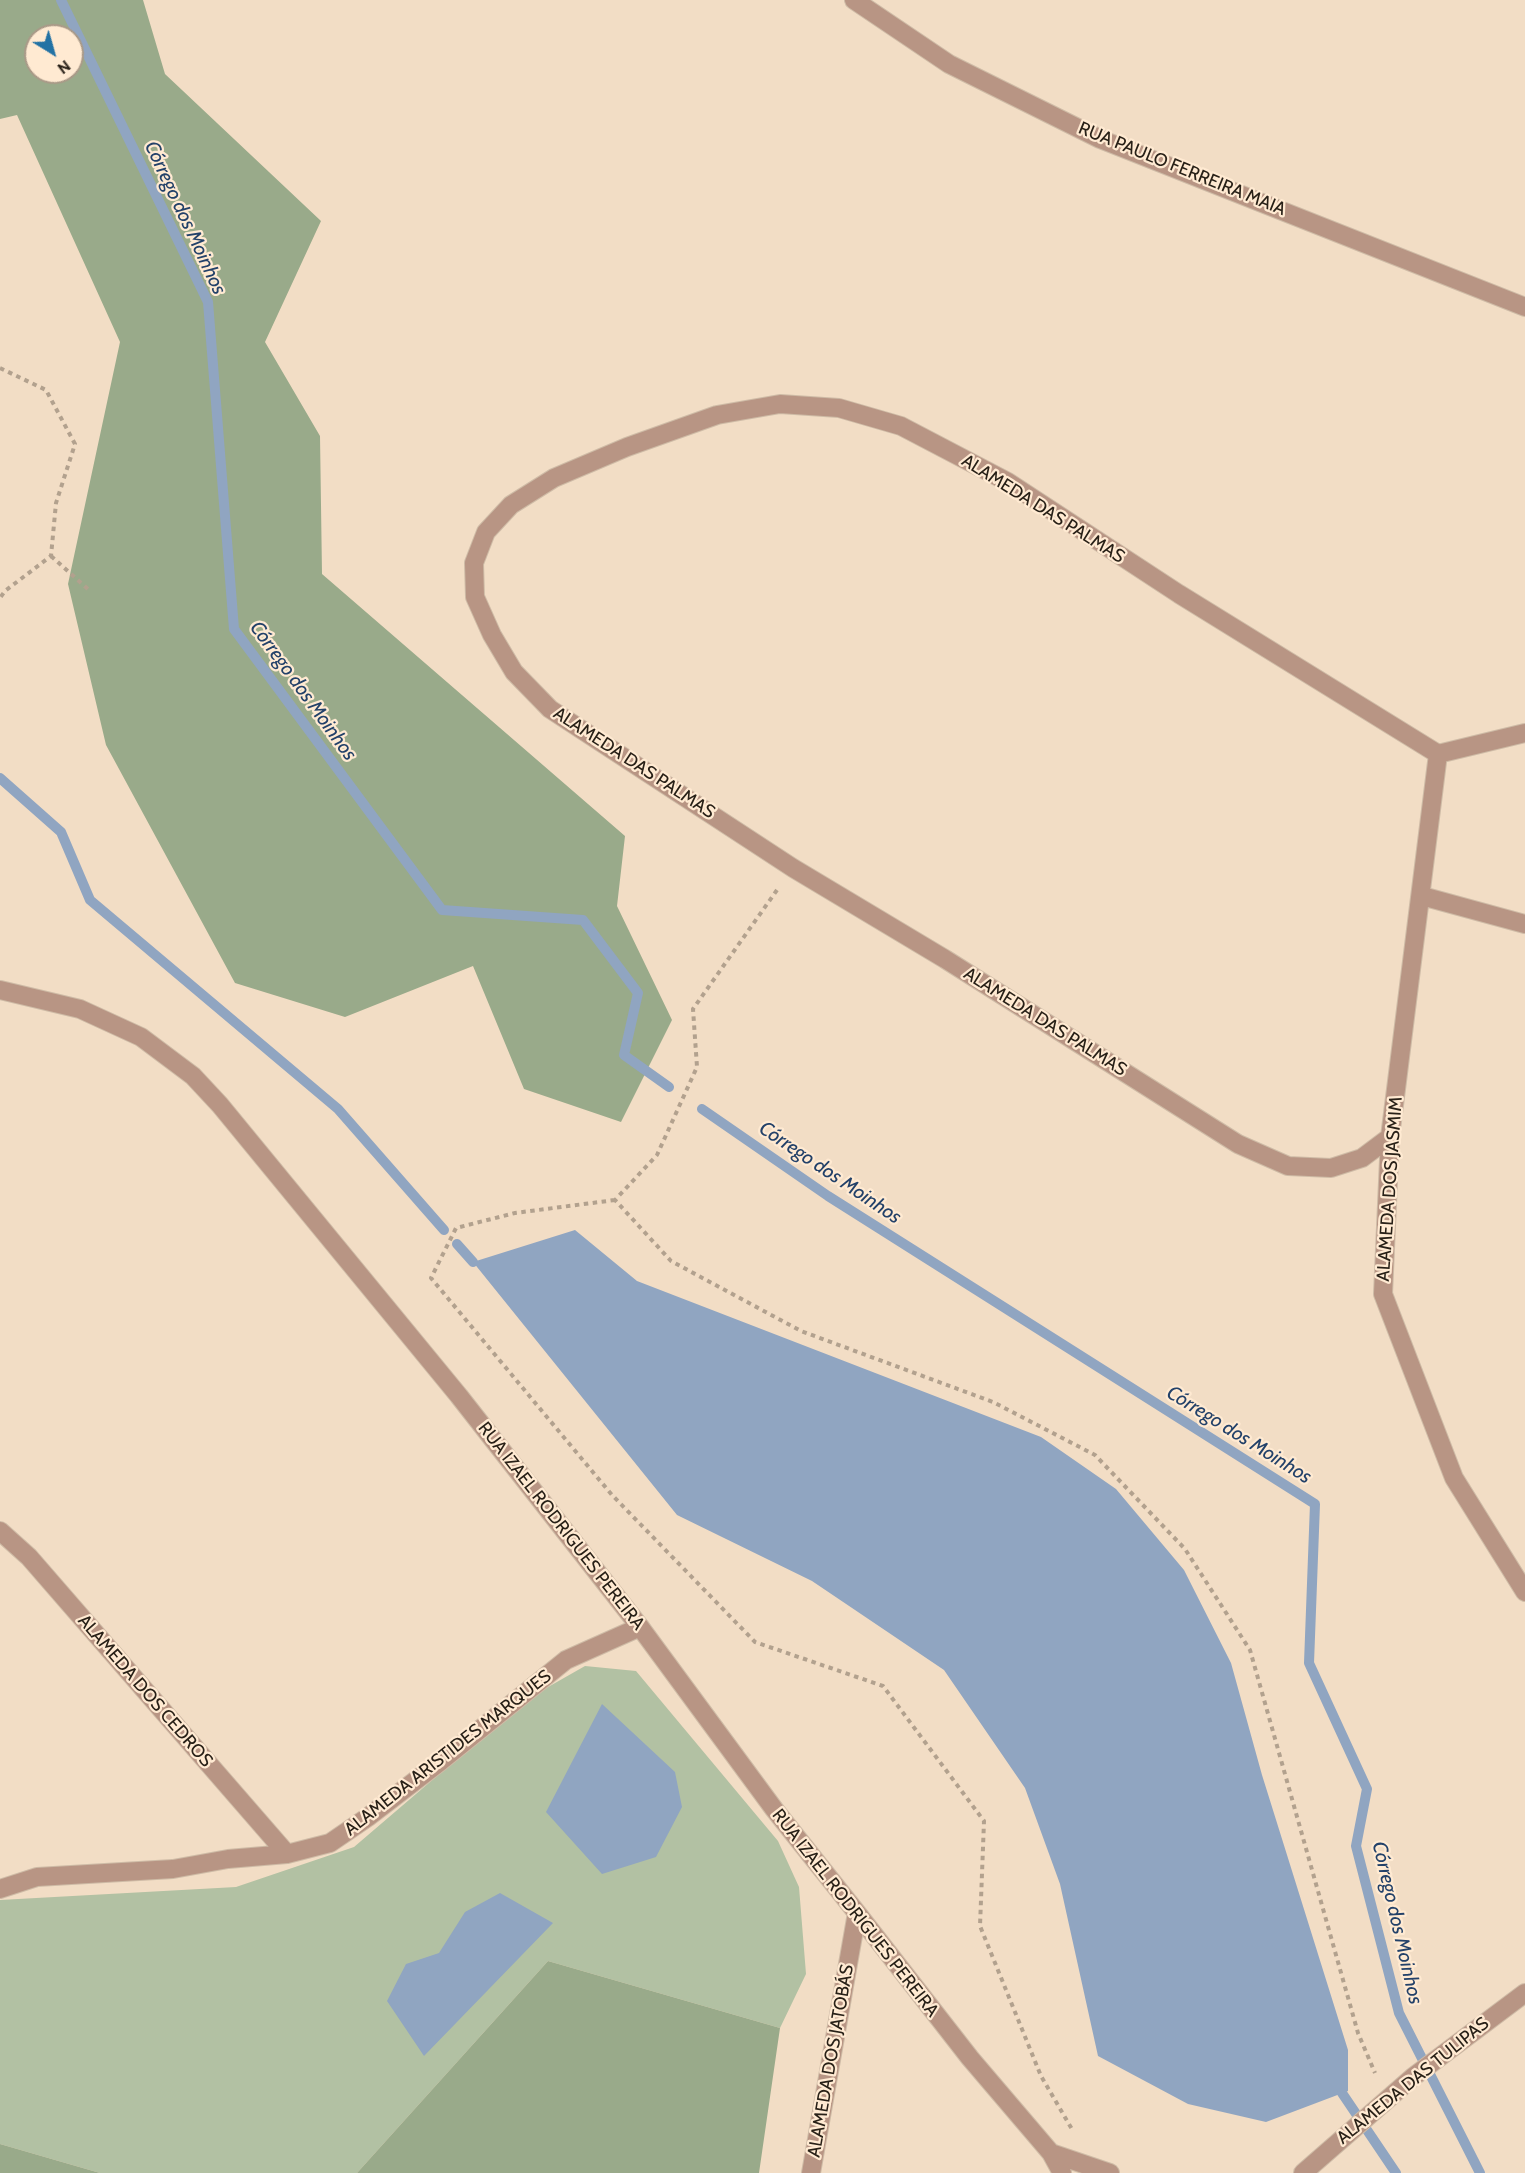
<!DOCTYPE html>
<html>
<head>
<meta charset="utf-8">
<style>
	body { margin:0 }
	#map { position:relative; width:1525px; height:2173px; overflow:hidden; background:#f2ddc5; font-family:Cabin,sans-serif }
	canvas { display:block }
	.north { position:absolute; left:24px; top:24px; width:60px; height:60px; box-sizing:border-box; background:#ffead2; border:2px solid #a99987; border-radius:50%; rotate:143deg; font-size:16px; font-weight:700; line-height:24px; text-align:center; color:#282017 }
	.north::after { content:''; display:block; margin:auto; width:21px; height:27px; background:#2372a4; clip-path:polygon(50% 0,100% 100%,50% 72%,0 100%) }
</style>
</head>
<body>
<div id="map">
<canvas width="1525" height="2173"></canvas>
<div class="north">N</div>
</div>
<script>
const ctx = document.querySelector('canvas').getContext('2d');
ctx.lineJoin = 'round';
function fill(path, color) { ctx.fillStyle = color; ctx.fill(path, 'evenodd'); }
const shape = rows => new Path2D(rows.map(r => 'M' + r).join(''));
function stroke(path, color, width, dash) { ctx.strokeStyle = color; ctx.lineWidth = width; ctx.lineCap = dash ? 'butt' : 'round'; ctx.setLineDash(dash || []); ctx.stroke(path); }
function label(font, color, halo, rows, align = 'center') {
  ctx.font = font + ' Cabin,sans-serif'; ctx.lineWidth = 4.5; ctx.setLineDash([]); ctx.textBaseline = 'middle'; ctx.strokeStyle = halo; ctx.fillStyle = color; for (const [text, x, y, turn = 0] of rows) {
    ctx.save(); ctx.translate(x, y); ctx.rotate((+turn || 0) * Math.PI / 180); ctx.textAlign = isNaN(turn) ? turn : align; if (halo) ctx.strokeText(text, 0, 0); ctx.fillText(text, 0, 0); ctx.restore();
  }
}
fill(shape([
	[585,1666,636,1671,778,1841,799,1887,806,1974,780,2028,548,1961,357,2173,100,2173,0,2144,0,1900,236,1887,354,1847,527,1699]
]), '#b2c1a3');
fill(shape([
	[0,0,143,0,165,74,321,221,265,342,320,436,322,574,625,836,617,906,672,1020,621,1122,524,1089,473,966,345,1017,235,983,106,745,68,584,120,342,17,115,0,119],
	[36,36,72,36,72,72,36,72],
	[548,1961,780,2028,759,2173,357,2173],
	[0,2144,100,2173,0,2173]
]), '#99aa8a');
fill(shape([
	[575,1230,637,1281,1041,1437,1116,1489,1184,1570,1231,1663,1262,1775,1348,2050,1348,2091,1266,2122,1188,2104,1098,2056,1060,1884,1025,1788,944,1670,812,1581,677,1515,473,1262],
	[602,1704,675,1772,682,1807,656,1857,602,1874,546,1812],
	[500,1893,553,1923,424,2056,387,2001,406,1964,439,1953,465,1912]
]), '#90a5c1');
stroke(shape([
	[61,0,208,302,234,629,442,910,583,920,638,993,624,1055,669,1087],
	[0,778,61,832,90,900,338,1109,444,1230],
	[702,1109,828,1196,1315,1504,1309,1663,1367,1789,1356,1846,1399,2013,1480,2173],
	[457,1244,473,1262],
	[1342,2093,1396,2173]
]), '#90a5c1', 10);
const minor = shape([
	[854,0,949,64,1100,139,1525,307],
	[1438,754,1390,1137,1383,1294,1454,1478,1525,1592],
	[1438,754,1525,733],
	[1422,896,1525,924],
	[0,990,80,1009,141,1037,193,1076,220,1105,459,1396,640,1627,774,1809,857,1913,970,2058,1051,2153,1062,2173],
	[1390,1137,1362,1158,1331,1168,1288,1166,1238,1144,945,959,793,868,550,709,514,672,492,635,475,597,474,563,486,532,511,505,554,478,627,447,717,415,780,404,839,408,901,426,1008,482,1179,594,1438,754],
	[0,1531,29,1557,287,1854],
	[0,1889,37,1877,173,1869,228,1859,287,1854,330,1843,368,1817,441,1761,566,1660,640,1627],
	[1051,2153,1110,2173],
	[811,2173,857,1913],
	[1303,2173,1413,2077,1525,1993]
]);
stroke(minor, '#cebba6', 20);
stroke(shape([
	[0,368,46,390,75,444,56,503,51,556,5,591,0,598],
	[51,556,90,591],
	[777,890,693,1009,697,1067,657,1155,615,1200,671,1261,801,1331,993,1402,1095,1455,1185,1549,1250,1650,1358,2033,1375,2073],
	[615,1200,515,1213,456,1228,431,1278,612,1495,755,1642,883,1686,984,1821,980,1926,1041,2076,1073,2131]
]), '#b2a18e', 4, [4.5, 4.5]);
stroke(minor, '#b89584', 18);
label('18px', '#282017', '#ffead2', [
	["RUA PAULO FERREIRA MAIA",1182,169,22],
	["ALAMEDA DAS PALMAS",1043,509,32],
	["ALAMEDA DAS PALMAS",634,763,33],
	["ALAMEDA DAS PALMAS",1045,1022,32],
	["ALAMEDA DOS JASMIM",1390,1189,-86],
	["RUA IZAEL RODRIGUES PEREIRA",561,1526,52],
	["ALAMEDA DOS CEDROS",145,1691,49],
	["ALAMEDA ARISTIDES MARQUES",448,1753,-38],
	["RUA IZAEL RODRIGUES PEREIRA",855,1913,52],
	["ALAMEDA DOS JATOBÁS",831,2061,-80],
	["ALAMEDA DAS TULIPAS",1413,2081,-39]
]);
label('italic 20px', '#234169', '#ffead2', [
	["Córrego dos Moinhos",185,218,65],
	["Córrego dos Moinhos",303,691,54],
	["Córrego dos Moinhos",830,1173,34],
	["Córrego dos Moinhos",1239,1435,32],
	["Córrego dos Moinhos",1397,1923,77]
]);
</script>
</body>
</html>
